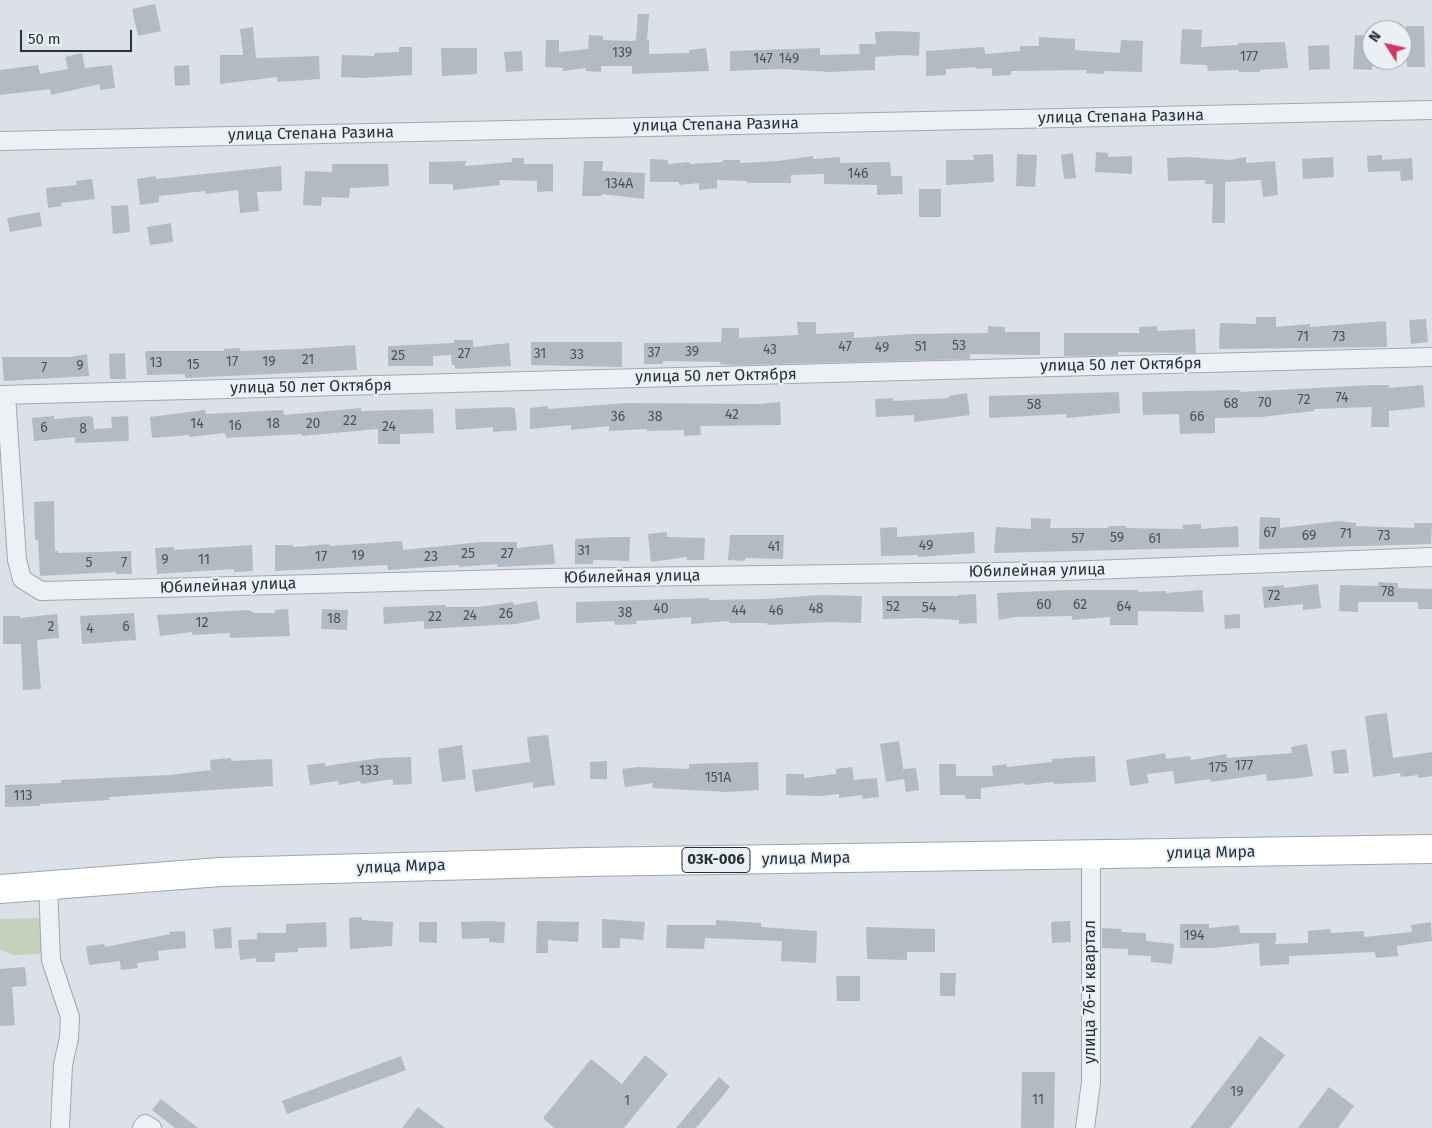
<!DOCTYPE html>
<html>
<head>
<meta charset="utf-8">
<style>
	body { margin:0 }
	#map { position:relative; width:1432px; height:1128px; overflow:hidden; background:#dbe1e6; font-family:"Fira Sans",sans-serif }
	canvas { display:block }
	.north { position:absolute; left:1362px; top:20px; width:50px; height:50px; box-sizing:border-box; background:#eaf0f4; border:1px solid #9ba3ab; border-radius:50%; rotate:305deg; font-size:14px; font-weight:700; line-height:20px; text-align:center; color:#24303d }
	.north::after { content:''; display:block; margin:auto; width:18px; height:22px; background:#d53663; clip-path:polygon(50% 0,100% 100%,50% 72%,0 100%) }
	.scale { position:absolute; left:20px; top:30px; width:112px; height:22px; box-sizing:border-box; border:2px solid #24303d; border-top:0; padding-left:6px; font-size:15px; line-height:18px; white-space:nowrap; color:#24303d; -webkit-text-stroke:4px #eaf0f4; paint-order:stroke }
</style>
</head>
<body>
<div id="map">
<canvas width="1432" height="1128"></canvas>
<div class="north">N</div>
<div class="scale">50 m</div>
</div>
<script>
const ctx = document.querySelector('canvas').getContext('2d');
ctx.lineJoin = 'round';
function fill(path, color) { ctx.fillStyle = color; ctx.fill(path, 'evenodd'); }
const shape = rows => new Path2D(rows.map(r => 'M' + r).join(''));
function stroke(path, color, width, dash) { ctx.strokeStyle = color; ctx.lineWidth = width; ctx.lineCap = dash ? 'butt' : 'round'; ctx.setLineDash(dash || []); ctx.stroke(path); }
function label(font, color, halo, rows, align = 'center') {
  ctx.font = font + ' "Fira Sans",sans-serif'; ctx.lineWidth = 4; ctx.setLineDash([]); ctx.textBaseline = 'middle'; ctx.strokeStyle = halo; ctx.fillStyle = color; for (const [text, x, y, turn = 0] of rows) {
    ctx.save(); ctx.translate(x, y); ctx.rotate((+turn || 0) * Math.PI / 180); ctx.textAlign = isNaN(turn) ? turn : align; if (halo) ctx.strokeText(text, 0, 0); ctx.fillText(text, 0, 0); ctx.restore();
  }
}
fill(shape([
	[43,918,46,946,39,954,13,955,0,950,0,919]
]), '#c4d1bb');
fill(shape([
	[155,4,161,31,138,36,132,9],
	[638,14,649,14,647,40,649,40,649,54,689,53,689,50,706,48,709,71,632,74,632,66,601,66,601,72,586,71,586,68,563,71,563,68,545,67,546,40,559,40,559,52,588,49,589,35,603,36,603,40,633,41,636,40],
	[1406,26,1424,26,1425,67,1407,67],
	[253,27,256,58,319,56,320,79,277,82,277,77,220,84,220,55,243,55,240,29],
	[1182,29,1202,30,1201,47,1238,45,1238,43,1285,42,1288,68,1260,70,1260,72,1239,72,1239,70,1208,71,1207,65,1180,64],
	[889,31,920,32,919,56,904,55,875,57,875,70,830,72,781,69,730,71,730,51,820,48,820,55,860,54,859,44,876,44,875,32],
	[1355,35,1372,36,1372,70,1353,69],
	[1039,37,1075,39,1075,50,1120,53,1121,40,1143,41,1142,72,1104,71,1104,74,1086,73,1087,70,1011,71,1011,75,992,76,992,68,977,69,976,67,946,69,946,75,926,76,926,51,984,47,985,54,1020,51,1020,46,1039,46],
	[1329,45,1330,69,1309,70,1308,46],
	[399,47,412,47,412,75,363,78,341,77,342,55,374,56,374,53,399,52],
	[441,48,477,48,477,74,442,76],
	[522,51,523,71,506,72,504,52],
	[82,53,85,68,112,65,115,88,100,90,100,84,51,95,50,89,0,95,0,70,38,65,40,74,68,69,65,57],
	[189,65,190,85,175,86,174,66],
	[1096,152,1108,153,1108,157,1132,156,1132,174,1095,172],
	[1073,153,1076,178,1064,179,1061,155],
	[993,154,994,182,946,185,946,160,974,160,973,155],
	[1017,154,1037,155,1035,187,1016,186],
	[1382,155,1382,160,1412,158,1413,180,1401,181,1400,171,1368,172,1367,156],
	[813,156,813,159,840,157,840,163,890,162,891,176,902,176,903,194,877,195,877,185,824,184,824,174,791,175,791,183,747,183,747,181,717,180,717,188,699,190,699,183,679,185,679,182,650,182,650,159,668,160,668,164,689,162,690,164,723,162,723,160,740,160,740,163,778,161],
	[1188,157,1230,160,1246,157,1246,163,1275,161,1278,195,1263,197,1261,180,1225,182,1225,223,1212,223,1213,184,1205,184,1206,180,1168,181,1167,158],
	[1333,157,1334,177,1303,179,1302,159],
	[512,158,524,158,524,164,553,164,553,191,537,192,537,181,499,180,500,185,453,190,453,184,429,184,429,162,466,161,465,166,512,162],
	[584,161,603,161,602,171,645,173,644,199,602,194,601,196,582,196],
	[332,164,388,164,389,186,350,188,349,198,322,197,321,206,303,205,305,171,332,172],
	[281,166,282,191,257,192,259,211,240,213,238,190,206,194,205,191,159,196,159,202,140,205,137,179,156,176,156,179],
	[92,179,95,199,61,203,62,206,48,208,46,188,77,185,76,181],
	[919,189,941,189,941,217,919,217],
	[128,205,130,232,113,234,111,206],
	[40,212,42,226,10,232,7,218],
	[171,223,173,242,150,245,147,227],
	[1256,317,1276,317,1276,327,1310,324,1310,327,1386,321,1387,347,1219,349,1220,323,1256,324],
	[1426,319,1428,342,1411,344,1409,320],
	[797,322,816,322,816,334,854,332,854,338,911,334,988,333,988,326,1005,327,1005,332,1040,332,1040,355,970,354,970,359,736,365,720,364,721,362,663,361,663,364,644,364,644,343,721,342,722,328,739,328,739,338,798,335],
	[1157,326,1157,331,1195,329,1196,353,1118,352,1118,355,1064,356,1064,333,1139,333,1139,327],
	[454,340,473,340,473,347,509,343,511,366,455,369,455,365,452,365,451,355,433,356,433,366,388,366,388,346,454,343],
	[531,342,622,342,622,367,531,365],
	[355,345,357,370,185,378,185,374,147,375,145,352,147,351,224,351,224,349,240,348,240,351,299,349],
	[125,353,126,379,110,379,109,354],
	[87,354,89,376,4,381,2,357,70,357],
	[1372,385,1389,385,1389,388,1423,385,1425,407,1389,411,1389,427,1371,427,1372,407,1314,409,1314,411,1261,417,1215,418,1215,433,1180,434,1179,414,1143,415,1142,392,1240,390,1240,392],
	[1119,392,1120,413,1066,418,1066,414,989,418,989,396],
	[967,393,970,415,914,422,914,415,876,417,875,399,893,398,893,401,949,398,949,396],
	[780,402,781,425,700,426,701,435,684,436,684,430,647,431,647,429,609,431,609,426,571,430,571,425,530,429,530,408,548,406,548,409,627,403,760,404],
	[512,407,515,409,517,430,493,432,493,427,456,430,455,409],
	[361,408,361,411,433,409,434,433,400,434,400,444,378,444,378,429,302,436,302,434,226,438,225,433,189,437,189,435,152,438,150,417,205,410,206,414,283,410,284,415],
	[54,416,54,419,90,416,93,418,94,429,112,428,111,417,128,416,129,441,75,443,75,437,34,441,32,418],
	[54,501,55,551,58,551,58,553,131,551,132,574,116,574,116,572,40,576,38,540,35,540,34,502],
	[1260,517,1280,518,1280,528,1338,521,1356,523,1356,526,1414,528,1414,523,1432,523,1431,544,1259,549],
	[1031,518,1051,519,1050,528,1108,528,1109,526,1126,526,1126,528,1183,529,1182,525,1201,524,1201,529,1238,526,1239,547,994,553,996,527,1031,529],
	[897,527,897,537,974,532,975,553,918,557,918,555,881,556,880,528],
	[667,532,667,537,705,538,704,560,687,560,687,557,651,562,648,534],
	[730,535,784,535,783,559,745,558,745,561,728,560],
	[610,537,630,537,629,561,593,560,593,564,575,564,575,539],
	[402,541,403,550,481,542,517,542,517,548,553,544,555,564,497,567,497,564,459,567,459,565,388,570,387,565,275,571,275,545,293,545,293,547,329,544,330,546],
	[252,545,253,571,234,572,234,569,157,574,155,548,174,547,174,550],
	[1378,582,1398,583,1398,588,1432,589,1432,609,1418,609,1418,602,1358,602,1358,612,1339,611,1340,585,1378,586],
	[1318,584,1321,608,1303,610,1303,604,1264,608,1262,587,1284,585,1284,588],
	[1070,590,1138,590,1138,592,1166,591,1166,593,1202,590,1204,612,1138,611,1138,625,1110,625,1110,617,1072,620,1072,616,1015,617,999,620,997,593],
	[976,594,977,623,959,624,959,620,919,618,883,619,882,596,958,596,958,595],
	[821,595,862,596,861,623,831,622,767,625,767,623,729,623,729,621,691,624,691,617,636,621,637,624,615,625,614,621,576,623,576,602,709,598,709,600,765,599],
	[537,601,540,619,516,624,424,629,424,621,384,624,383,607,446,605,446,607,478,607,513,602,514,605],
	[288,609,290,636,230,638,230,633,192,635,192,632,160,636,157,615,248,610,255,613,275,613,275,610],
	[322,609,348,610,347,630,321,629],
	[134,613,136,640,82,644,80,616],
	[57,614,59,638,37,640,41,689,23,690,21,644,3,644,3,616,20,616,20,618],
	[1240,614,1240,628,1225,629,1224,615],
	[1387,713,1393,758,1432,752,1432,776,1418,778,1418,775,1401,777,1400,773,1373,777,1365,716],
	[548,735,555,785,533,788,533,782,475,792,472,770,530,762,527,737],
	[899,741,904,773,903,769,916,768,919,790,906,792,904,779,886,782,880,744],
	[1307,744,1313,776,1300,778,1267,781,1266,774,1211,782,1210,779,1175,784,1173,771,1147,774,1149,783,1130,786,1126,760,1165,753,1166,759,1190,756,1191,760,1226,754,1227,758,1292,753,1291,747],
	[462,745,466,779,442,782,438,749],
	[1346,749,1349,773,1334,774,1331,751],
	[1095,756,1096,782,1054,784,1054,782,1025,785,1025,783,981,788,981,799,966,799,965,795,940,795,939,764,956,764,956,776,993,776,992,766,1007,764,1007,767,1052,762,1052,759],
	[411,757,412,784,393,785,393,779,361,784,360,781,339,785,338,781,310,785,307,765,325,763,325,766,380,758],
	[231,758,231,761,272,759,273,786,109,797,110,800,40,804,40,806,5,807,5,785,61,783,61,780,170,775,211,770,210,760],
	[607,761,607,779,590,779,590,762],
	[758,762,759,790,727,792,652,788,653,783,625,787,622,769,638,767,689,769,689,764],
	[852,767,854,780,877,778,879,797,863,799,862,795,839,798,839,794,821,796,786,795,786,774,804,774,804,778,836,774,836,769],
	[362,917,362,920,393,922,392,946,350,949,349,918],
	[602,919,645,922,643,940,620,938,620,948,602,948],
	[716,920,761,923,761,927,817,931,816,963,781,961,782,941,705,938,704,949,666,948,667,925,716,925],
	[488,921,505,922,504,943,489,942,489,938,462,939,461,922],
	[537,921,579,922,578,942,548,940,548,953,536,953],
	[1070,921,1071,942,1052,943,1051,922],
	[326,922,327,947,298,948,298,952,275,953,275,962,256,962,256,958,240,960,238,940,257,939,257,933,286,933,286,924],
	[419,922,437,922,437,943,419,942],
	[1431,922,1432,941,1397,946,1398,956,1376,958,1375,952,1289,956,1289,964,1260,966,1259,943,1213,948,1180,948,1180,924,1209,924,1209,928,1239,925,1240,933,1276,933,1276,942,1274,944,1308,943,1308,931,1330,929,1331,933,1364,931,1364,937,1412,932,1411,925],
	[231,927,232,948,215,949,213,929],
	[866,927,935,929,935,952,907,952,907,960,867,959],
	[1102,928,1121,929,1121,932,1146,933,1146,941,1174,944,1172,964,1151,962,1151,956,1128,955,1128,949,1102,948],
	[185,931,186,948,158,951,159,960,137,963,138,968,121,970,120,961,89,965,86,946,104,944,105,947,170,934,169,932],
	[25,967,27,986,12,987,15,1025,0,1026,0,969],
	[940,973,956,973,955,996,940,996],
	[836,976,860,976,860,1001,837,1001],
	[1260,1036,1285,1055,1230,1128,1190,1128],
	[645,1055,668,1074,624,1128,554,1128,543,1118,591,1059,622,1084],
	[401,1056,406,1070,287,1114,282,1101],
	[1022,1072,1055,1072,1054,1128,1021,1128],
	[719,1077,730,1087,696,1128,676,1128],
	[1329,1087,1354,1106,1338,1128,1298,1128],
	[161,1099,198,1128,175,1128,152,1110],
	[418,1107,445,1128,402,1128]
]), '#b2bbc3');
const street = shape([
	[0,141,1432,110],
	[0,395,1432,357],
	[6,395,17,560,22,579,41,591,549,578,1065,571,1432,557],
	[48,885,51,960,70,1017,69,1038,63,1065,60,1128],
	[142,1128,145,1124,152,1128],
	[1085,1128,1091,1082,1091,855]
]);
const primary = shape([
	[0,889,220,872,585,862,1432,849]
]);
stroke(street, '#a0a8b0', 20);
stroke(primary, '#99a7b3', 30);
stroke(street, '#edf1f5', 18);
stroke(primary, '#fff', 28);
label('14px', '#48535e', null, [
	["139",622,53],
	["177",1249,57],
	["147",763,59],
	["149",789,59],
	["146",858,174],
	["134А",619,184],
	["71",1303,337],
	["73",1339,337],
	["53",959,346],
	["47",845,347],
	["51",921,347],
	["49",882,348],
	["43",770,350],
	["39",692,352],
	["37",654,353],
	["27",464,354],
	["31",540,354],
	["33",577,355],
	["25",398,356],
	["21",308,360],
	["17",232,362],
	["19",269,362],
	["13",156,363],
	["15",193,365],
	["9",80,366],
	["7",44,368],
	["74",1342,398],
	["72",1304,400],
	["70",1265,403],
	["68",1231,404],
	["58",1034,405],
	["42",732,415],
	["36",618,417],
	["38",655,417],
	["66",1197,417],
	["22",350,421],
	["14",197,424],
	["18",273,424],
	["20",313,424],
	["16",235,426],
	["24",389,427],
	["6",44,428],
	["8",83,429],
	["67",1270,533],
	["71",1346,534],
	["69",1309,536],
	["73",1384,536],
	["59",1117,538],
	["57",1078,539],
	["61",1155,539],
	["49",926,546],
	["41",774,547],
	["31",584,551],
	["25",468,554],
	["27",507,554],
	["19",358,556],
	["17",321,557],
	["23",431,557],
	["9",165,560],
	["11",204,560],
	["5",89,563],
	["7",124,563],
	["78",1388,592],
	["72",1274,596],
	["60",1044,605],
	["62",1080,605],
	["52",893,607],
	["64",1124,607],
	["54",929,608],
	["40",661,609],
	["48",816,609],
	["44",739,611],
	["46",776,611],
	["38",625,613],
	["26",506,614],
	["24",470,616],
	["22",435,617],
	["18",334,619],
	["12",202,623],
	["2",51,627],
	["6",126,627],
	["4",90,629],
	["177",1244,766],
	["175",1218,768],
	["133",369,771],
	["151А",718,778],
	["113",23,796],
	["194",1194,936],
	["19",1237,1092],
	["11",1038,1100],
	["1",627,1101]
]);
for (const [x, y, w] of [
	[716,860,68]
]) { const box = new Path2D(); box.roundRect(x - w / 2, y - 12.5, w, 25, 4); ctx.fillStyle = '#eaf0f4'; ctx.fill(box); stroke(box, '#24303d', 1); }
label('bold 15px', '#24303d', null, [
	["03К-006",716,860]
]);
label('16px', '#24303d', '#eaf0f4', [
	["улица Степана Разина",1121,117,-1],
	["улица Степана Разина",716,125,-1],
	["улица Степана Разина",311,134,-1],
	["улица 50 лет Октября",1121,365,-1],
	["улица 50 лет Октября",716,376,-1],
	["улица 50 лет Октября",311,387,-1],
	["Юбилейная улица",1037,571,-1],
	["Юбилейная улица",632,577,-1],
	["Юбилейная улица",228,586,-2],
	["улица Мира",1211,853,-1],
	["улица Мира",806,859,-1],
	["улица Мира",401,867,-2],
	["улица 76-й квартал",1091,992,-90]
]);
</script>
</body>
</html>
